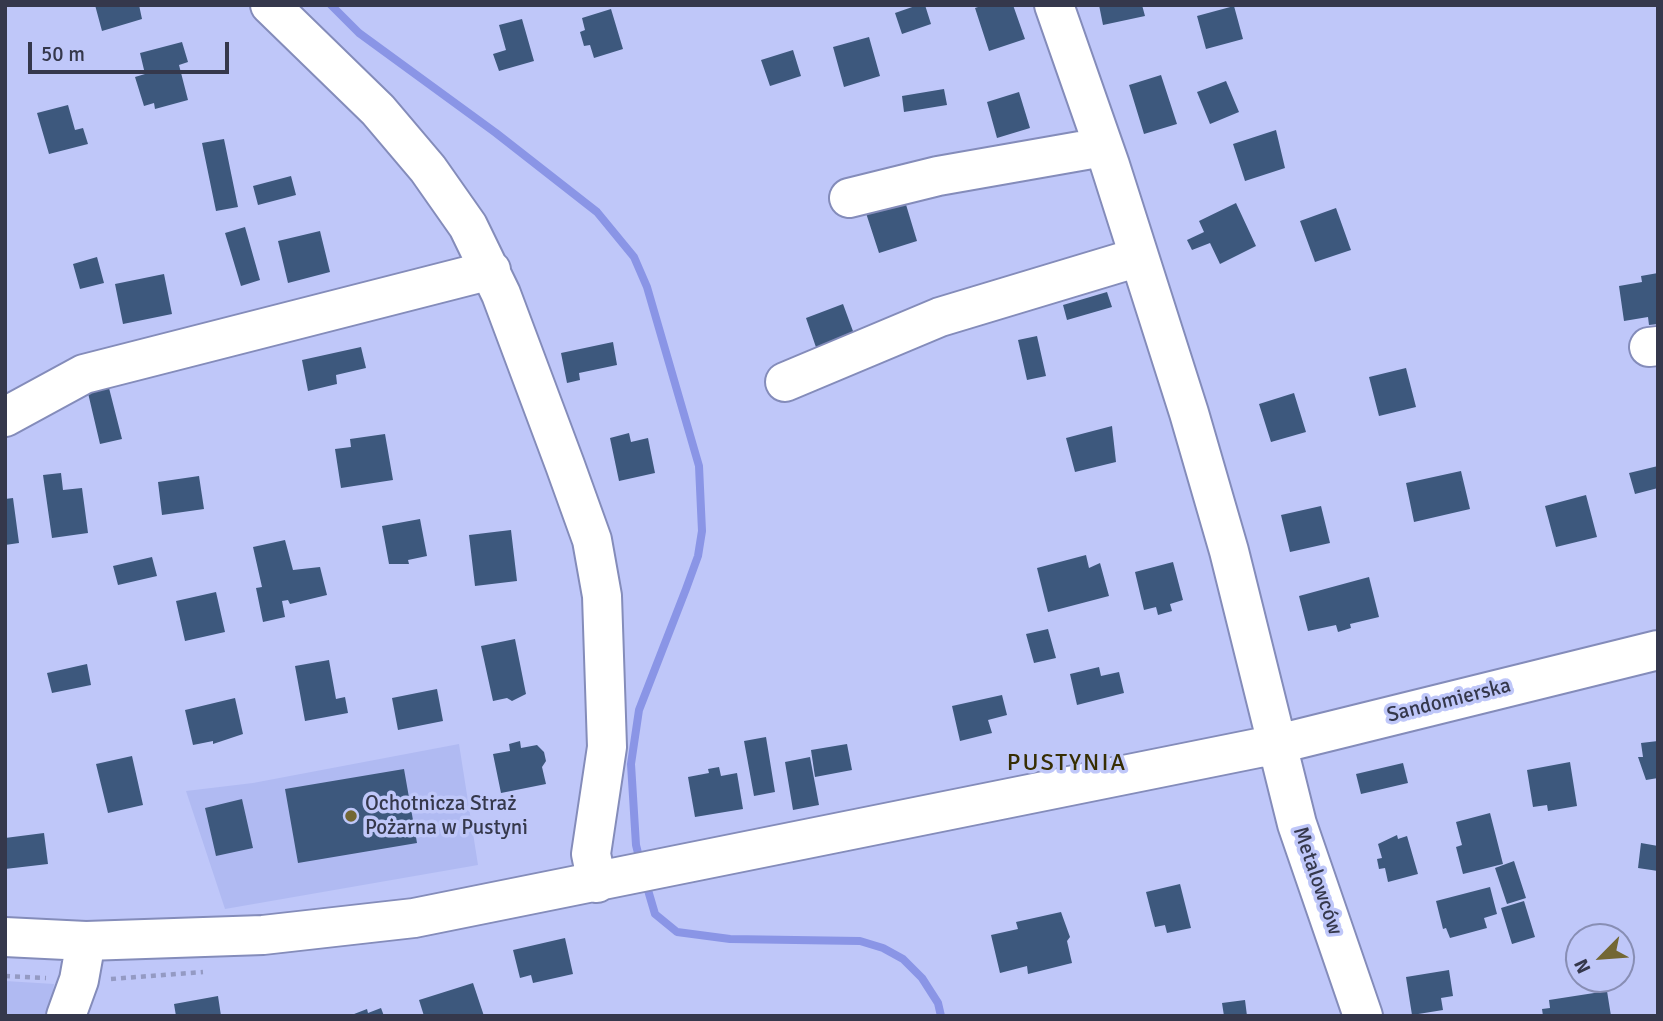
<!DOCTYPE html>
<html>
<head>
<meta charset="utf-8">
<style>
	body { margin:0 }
	#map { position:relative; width:1663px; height:1021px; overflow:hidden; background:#bfc7f9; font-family:Signika,sans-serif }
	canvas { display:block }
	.frame { position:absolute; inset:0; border:7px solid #35384c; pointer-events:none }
	.north { position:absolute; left:1565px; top:923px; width:70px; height:70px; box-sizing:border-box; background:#bfc7f9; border:2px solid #888eb4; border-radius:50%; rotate:245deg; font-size:19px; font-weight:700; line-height:28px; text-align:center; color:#35384c }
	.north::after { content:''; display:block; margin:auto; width:24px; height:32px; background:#736734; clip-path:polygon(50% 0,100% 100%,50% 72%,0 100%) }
	.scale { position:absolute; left:28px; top:42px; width:201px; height:32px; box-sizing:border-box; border:4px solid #35384c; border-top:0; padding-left:9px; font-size:21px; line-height:24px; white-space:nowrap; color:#35384c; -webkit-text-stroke:5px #bfc7f9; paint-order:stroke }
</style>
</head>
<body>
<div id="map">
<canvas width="1663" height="1021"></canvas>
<div class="frame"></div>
<div class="north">N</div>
<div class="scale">50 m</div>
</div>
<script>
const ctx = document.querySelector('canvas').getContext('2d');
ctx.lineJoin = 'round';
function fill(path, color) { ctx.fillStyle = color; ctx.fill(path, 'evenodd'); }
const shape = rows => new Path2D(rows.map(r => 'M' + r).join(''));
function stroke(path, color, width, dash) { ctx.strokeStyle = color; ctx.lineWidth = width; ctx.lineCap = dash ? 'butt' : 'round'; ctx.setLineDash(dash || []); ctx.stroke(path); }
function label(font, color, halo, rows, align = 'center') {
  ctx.font = font + ' Signika,sans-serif'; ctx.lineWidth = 7; ctx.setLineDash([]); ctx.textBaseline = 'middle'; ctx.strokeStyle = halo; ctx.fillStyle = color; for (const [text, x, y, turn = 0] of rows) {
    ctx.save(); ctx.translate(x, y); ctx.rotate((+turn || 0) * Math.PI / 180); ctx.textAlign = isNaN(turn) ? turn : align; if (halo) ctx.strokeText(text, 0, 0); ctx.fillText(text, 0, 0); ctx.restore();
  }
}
fill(shape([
	[459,744,478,865,225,909,186,791,253,783],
	[5,981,54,984,49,1016,5,1016]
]), '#b0baf2');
stroke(shape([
	[331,5,359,33,496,133,597,212,634,257,647,287,699,466,702,531,698,556,686,589,639,710,631,764,636,845,640,861],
	[645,880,655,914,677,932,730,939,860,941,883,948,903,959,922,978,938,1003,941,1016]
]), '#8a95e6', 8);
fill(shape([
	[95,5,139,5,142,19,102,31],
	[918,5,925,5,931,24,902,34,895,13],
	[984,5,1013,5,1025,39,989,51,975,8],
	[1099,5,1142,5,1145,16,1103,25],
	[1234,6,1243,39,1206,49,1197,16],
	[611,9,623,49,594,58,590,45,584,46,580,32,585,30,582,18],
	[522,19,534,61,499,71,493,54,506,50,499,25],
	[869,37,880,76,844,87,833,47],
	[182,42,188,62,179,65,188,100,155,109,154,103,144,106,135,77,145,74,140,53],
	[793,50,801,76,770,86,761,60],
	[1161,75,1177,124,1144,134,1129,85],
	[1226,81,1239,112,1210,124,1197,92],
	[944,89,947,105,904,112,902,96],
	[1019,92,1030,128,997,138,987,102],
	[68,105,75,130,83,128,88,144,49,154,37,113],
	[1276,130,1285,168,1245,181,1233,144],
	[224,139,238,207,216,211,202,143],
	[291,176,296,195,258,205,253,186],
	[904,198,917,241,879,253,865,210],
	[1236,203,1256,246,1220,264,1210,243,1192,250,1187,240,1204,232,1199,221],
	[1336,208,1351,250,1315,262,1300,221],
	[245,227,260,280,241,286,225,233],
	[320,231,330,272,288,283,278,241],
	[97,257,104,283,80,289,73,264],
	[1658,273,1658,324,1649,325,1648,317,1624,321,1619,286,1642,282,1641,276],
	[164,274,172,314,123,324,115,284],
	[1107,292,1112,307,1067,320,1063,305],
	[843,304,857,342,819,356,806,318],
	[1037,336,1046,376,1027,380,1018,340],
	[613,342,617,365,579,373,580,380,567,383,561,353],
	[361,347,366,368,336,375,337,384,308,391,302,360],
	[1406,368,1416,407,1379,416,1369,377],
	[109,388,122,439,100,444,88,393],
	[1294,393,1306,432,1271,442,1259,404],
	[1112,426,1116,462,1075,472,1066,438],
	[629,433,631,442,648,438,655,473,619,481,610,438],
	[385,434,393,480,341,488,335,449,351,447,350,439],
	[1658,466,1658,488,1635,494,1629,473],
	[1461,471,1470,509,1414,522,1406,483],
	[61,473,63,490,82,488,88,533,52,538,43,475],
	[199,476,204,509,162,515,158,482],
	[1586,495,1597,537,1556,547,1545,506],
	[13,498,19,543,5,545,5,499],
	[1321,506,1330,543,1290,552,1281,515],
	[420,519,427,556,408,560,409,564,389,564,382,526],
	[511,530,517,581,475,586,469,535],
	[285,540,293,570,320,567,327,595,290,604,288,600,282,601,285,617,263,622,256,588,262,587,253,547],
	[1086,555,1089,568,1100,563,1109,596,1048,612,1037,568],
	[152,557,157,576,118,585,113,566],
	[1173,562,1183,600,1170,604,1172,611,1158,615,1156,607,1144,610,1135,572],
	[1369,577,1379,617,1350,624,1351,628,1338,632,1336,625,1308,631,1299,596],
	[216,592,225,632,185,641,176,601],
	[1048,629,1056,658,1034,663,1026,634],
	[515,639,526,694,512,701,507,698,493,701,481,646],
	[329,660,336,699,345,697,348,713,305,721,295,666],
	[87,664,91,685,52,693,47,673],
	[1099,667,1101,676,1119,672,1124,693,1077,705,1070,674],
	[437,689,443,721,398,730,392,698],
	[1002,695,1007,715,988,720,992,733,960,741,952,706],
	[235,698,243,734,213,744,213,741,193,745,185,710],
	[766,737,775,792,754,796,744,741],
	[520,741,521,748,537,745,544,752,546,761,542,767,546,784,501,793,493,754,510,751,509,744],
	[1658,741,1658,778,1646,780,1638,757,1643,757,1641,743],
	[847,744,852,770,815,777,811,750],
	[132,756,143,805,108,813,96,764],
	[810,757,819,805,793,810,785,762],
	[1570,762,1577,806,1548,811,1547,805,1533,807,1527,770],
	[1403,763,1408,783,1361,794,1356,774],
	[719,767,721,776,737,773,743,809,695,817,688,777,709,773,708,769],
	[404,769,417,843,298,863,285,789],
	[242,799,253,848,216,856,205,808],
	[1490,813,1503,864,1463,874,1456,847,1462,845,1456,822],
	[44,833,48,864,5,869,5,838],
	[1397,835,1398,839,1407,836,1418,874,1388,882,1385,868,1379,869,1377,859,1382,858,1378,844],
	[1641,843,1658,846,1658,871,1638,868],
	[1514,861,1526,898,1507,904,1495,868],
	[1180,884,1191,928,1167,933,1165,925,1155,927,1146,892],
	[1490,887,1497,914,1484,918,1487,928,1450,938,1446,928,1443,929,1436,901],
	[1524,901,1535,937,1512,944,1501,908],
	[1061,912,1070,937,1067,941,1072,963,1028,974,1027,966,1000,973,991,935,1018,929,1016,922],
	[565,938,573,974,533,983,531,975,520,978,513,950],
	[1449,970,1453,996,1441,998,1443,1010,1412,1015,1406,977],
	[473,983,484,1016,424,1016,419,1000],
	[1607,991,1611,1016,1543,1016,1542,1009,1550,1008,1549,1000],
	[218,996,221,1016,176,1016,174,1004],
	[1245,1000,1247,1016,1224,1016,1222,1003],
	[381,1008,384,1016,349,1016,367,1009,368,1013]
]), '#3d587d');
const minor = shape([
	[270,5,378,110,428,169,468,226,501,294,565,465,592,540,602,596,607,747,591,854,597,883],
	[1054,5,1110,165,1189,413,1229,551,1297,824,1363,1016],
	[849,198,938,176,1103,147],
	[1649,347,1658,346],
	[785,382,940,317,1139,257],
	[5,417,84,374,491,270],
	[5,937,86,941,263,935,414,918,1278,744,1658,650],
	[66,1016,79,980,86,941]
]);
stroke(minor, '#848cba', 42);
stroke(shape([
	[5,976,46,978],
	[111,979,203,972]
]), '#949ac3', 4.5, [5, 5]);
stroke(minor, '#fff', 38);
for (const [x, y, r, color] of [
	[351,816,7,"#736734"]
]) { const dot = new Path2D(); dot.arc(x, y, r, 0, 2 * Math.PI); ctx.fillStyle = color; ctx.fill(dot); stroke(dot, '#bfc7f9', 2.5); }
label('21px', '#35384c', '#bfc7f9', [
	["Sandomierska",1449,701,-14],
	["Metalowców",1317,881,71]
]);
label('21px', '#35384c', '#bfc7f9', [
	["Ochotnicza Straż",365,804],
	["Pożarna w Pustyni",365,828]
], 'left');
ctx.letterSpacing = '2px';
label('24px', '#372e03', '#bfc7f9', [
	["PUSTYNIA",1067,764]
]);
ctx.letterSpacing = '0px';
</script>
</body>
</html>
